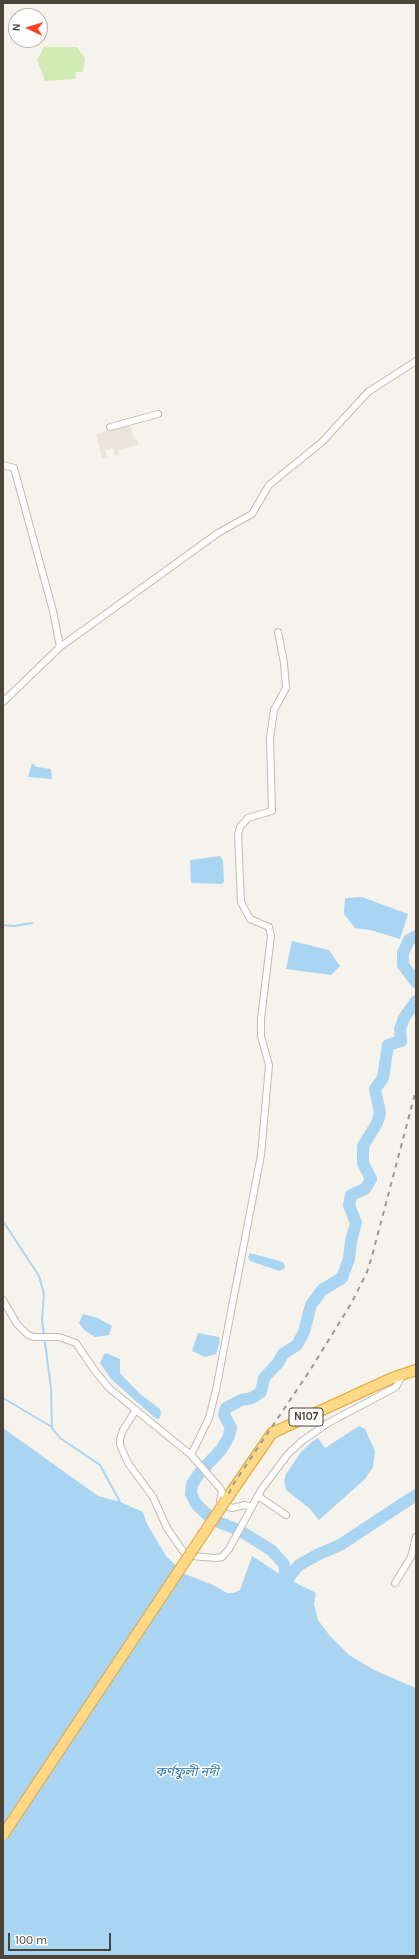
<!DOCTYPE html>
<html>
<head>
<meta charset="utf-8">
<style>
	body { margin:0 }
	#map { position:relative; width:419px; height:1959px; overflow:hidden; background:#f6f3ec; font-family:Karla,sans-serif }
	canvas { display:block }
	.frame { position:absolute; inset:0; border:4px solid #4b4439; pointer-events:none }
	.north { position:absolute; left:8px; top:8px; width:40px; height:40px; box-sizing:border-box; background:#fff; border:1px solid #b7b4b0; border-radius:50%; rotate:274deg; font-size:11px; font-weight:700; line-height:16px; text-align:center; color:#4b4439 }
	.north::after { content:''; display:block; margin:auto; width:14px; height:18px; background:#fc3f1d; clip-path:polygon(50% 0,100% 100%,50% 72%,0 100%) }
	.scale { position:absolute; left:8px; top:1933px; width:103px; height:18px; box-sizing:border-box; border:2px solid #4b4439; border-top:0; padding-left:5px; font-size:12px; line-height:14px; white-space:nowrap; color:#4b4439; -webkit-text-stroke:3px #fff; paint-order:stroke }
</style>
</head>
<body>
<div id="map">
<canvas width="419" height="1959"></canvas>
<div class="frame"></div>
<div class="north">N</div>
<div class="scale">100 m</div>
</div>
<script>
const ctx = document.querySelector('canvas').getContext('2d');
ctx.lineJoin = 'round';
function fill(path, color) { ctx.fillStyle = color; ctx.fill(path, 'evenodd'); }
const shape = rows => new Path2D(rows.map(r => 'M' + r).join(''));
function stroke(path, color, width, dash) { ctx.strokeStyle = color; ctx.lineWidth = width; ctx.lineCap = dash ? 'butt' : 'round'; ctx.setLineDash(dash || []); ctx.stroke(path); }
function label(font, color, halo, rows, align = 'center') {
  ctx.font = font + ' Karla,"Noto Sans Bengali",sans-serif'; ctx.lineWidth = 3; ctx.setLineDash([]); ctx.textBaseline = 'middle'; ctx.strokeStyle = halo; ctx.fillStyle = color; for (const [text, x, y, turn = 0] of rows) {
    ctx.save(); ctx.translate(x, y); ctx.rotate((+turn || 0) * Math.PI / 180); ctx.textAlign = isNaN(turn) ? turn : align; if (halo) ctx.strokeText(text, 0, 0); ctx.fillText(text, 0, 0); ctx.restore();
  }
}
fill(shape([
	[130,424,134,440,137,439,138,445,118,450,119,455,115,456,113,448,105,450,107,457,102,458,96,434]
]), '#eae5da');
fill(shape([
	[44,47,77,47,85,58,83,72,76,72,75,79,45,81,37,60]
]), '#d2eab5');
fill(shape([
	[32,763,37,767,51,769,52,779,28,777],
	[220,856,223,860,224,882,222,884,191,883,190,860],
	[362,897,408,914,400,939,370,930,355,928,344,914,345,898],
	[292,941,329,950,340,966,331,975,286,969],
	[250,1253,283,1262,285,1266,284,1269,280,1271,250,1261,248,1257],
	[83,1314,98,1318,112,1326,109,1335,95,1337,84,1330,79,1323],
	[198,1333,219,1337,220,1342,216,1354,205,1357,192,1351],
	[106,1353,120,1359,120,1373,140,1394,160,1409,161,1414,159,1419,155,1418,111,1379,100,1363,104,1354],
	[359,1426,365,1429,375,1451,373,1467,365,1479,319,1520,309,1508,286,1490,284,1481,286,1474,301,1452,313,1441,318,1438,325,1448],
	[3,1428,98,1496,120,1502,143,1512,147,1524,166,1556,185,1574,213,1585,227,1593,234,1593,240,1590,252,1556,286,1578,316,1593,314,1604,318,1620,330,1636,349,1655,376,1671,416,1688,416,1956,3,1956]
]), '#a9d4f2');
stroke(shape([
	[3,925,14,926,32,923],
	[3,1221,39,1276,44,1294,42,1320,51,1388,52,1428,60,1438,100,1465,120,1502,119,1504],
	[3,1398,52,1427]
]), '#a9d4f2', 2);
stroke(shape([
	[416,936,409,940,403,953,403,965,416,982],
	[286,1578,284,1564,271,1550,239,1530,213,1520,197,1505,191,1494,192,1484,201,1471,221,1450,228,1438,231,1428,224,1415,226,1408,241,1400,252,1398,261,1392,264,1378,278,1363,283,1354,297,1345,304,1332,311,1305,322,1290,342,1278,349,1259,351,1241,356,1223,349,1205,351,1195,365,1189,371,1179,363,1163,363,1146,377,1123,380,1113,375,1089,383,1078,388,1045,401,1041,400,1029,404,1018,416,1001],
	[284,1583,299,1565,319,1554,340,1545,416,1495]
]), '#a9d4f2', 12);
const minor = shape([
	[110,427,158,414],
	[3,465,14,468,53,611,60,647],
	[3,702,60,647,218,533,252,514,269,485,322,442,368,392,416,361],
	[3,1300,17,1324,28,1335,34,1337,59,1337,76,1343,95,1371,109,1388,191,1455],
	[136,1410,123,1430,120,1439,120,1445,128,1463,153,1497,167,1528,185,1554,191,1556,216,1558,222,1557,229,1549,261,1490,288,1454,302,1441,328,1423,396,1387,403,1374],
	[258,1496,286,1515],
	[252,1507,245,1505,232,1508,224,1505,220,1501,222,1492,220,1488,191,1455,209,1418,216,1390,261,1155,269,1065,261,1036,261,1019,271,936,269,927,250,919,241,902,238,835,240,827,248,818,272,811,270,738,274,710,286,688,284,663,278,632],
	[395,1583,411,1557,416,1537]
]);
const trunk = shape([
	[226,1500,272,1433,392,1378,416,1370]
]);
stroke(minor, '#c2bbae', 8);
stroke(trunk, '#e0a43c', 12);
stroke(minor, '#fff', 6);
stroke(trunk, '#ffd985', 10);
stroke(shape([
	[3,1836,225,1501,234,1483,309,1372,352,1302,367,1272,372,1256,416,1090]
]), '#9a9a9a', 2, [5, 5]);
const trunkBridge = shape([
	[3,1835,226,1500]
]);
stroke(trunkBridge, '#e0a43c', 12, []);
stroke(trunkBridge, '#ffd985', 10);
for (const [x, y, w] of [
	[306,1417,34]
]) { const box = new Path2D(); box.roundRect(x - w / 2, y - 9, w, 18, 3); ctx.fillStyle = '#fff'; ctx.fill(box); stroke(box, '#4b4439', 1); }
label('bold 11px', '#4b4439', null, [
	["N107",306,1417]
]);
label('italic 13px', '#2e7ab2', '#fff', [
	["কর্ণফুলী নদী",187,1772]
]);
</script>
</body>
</html>
